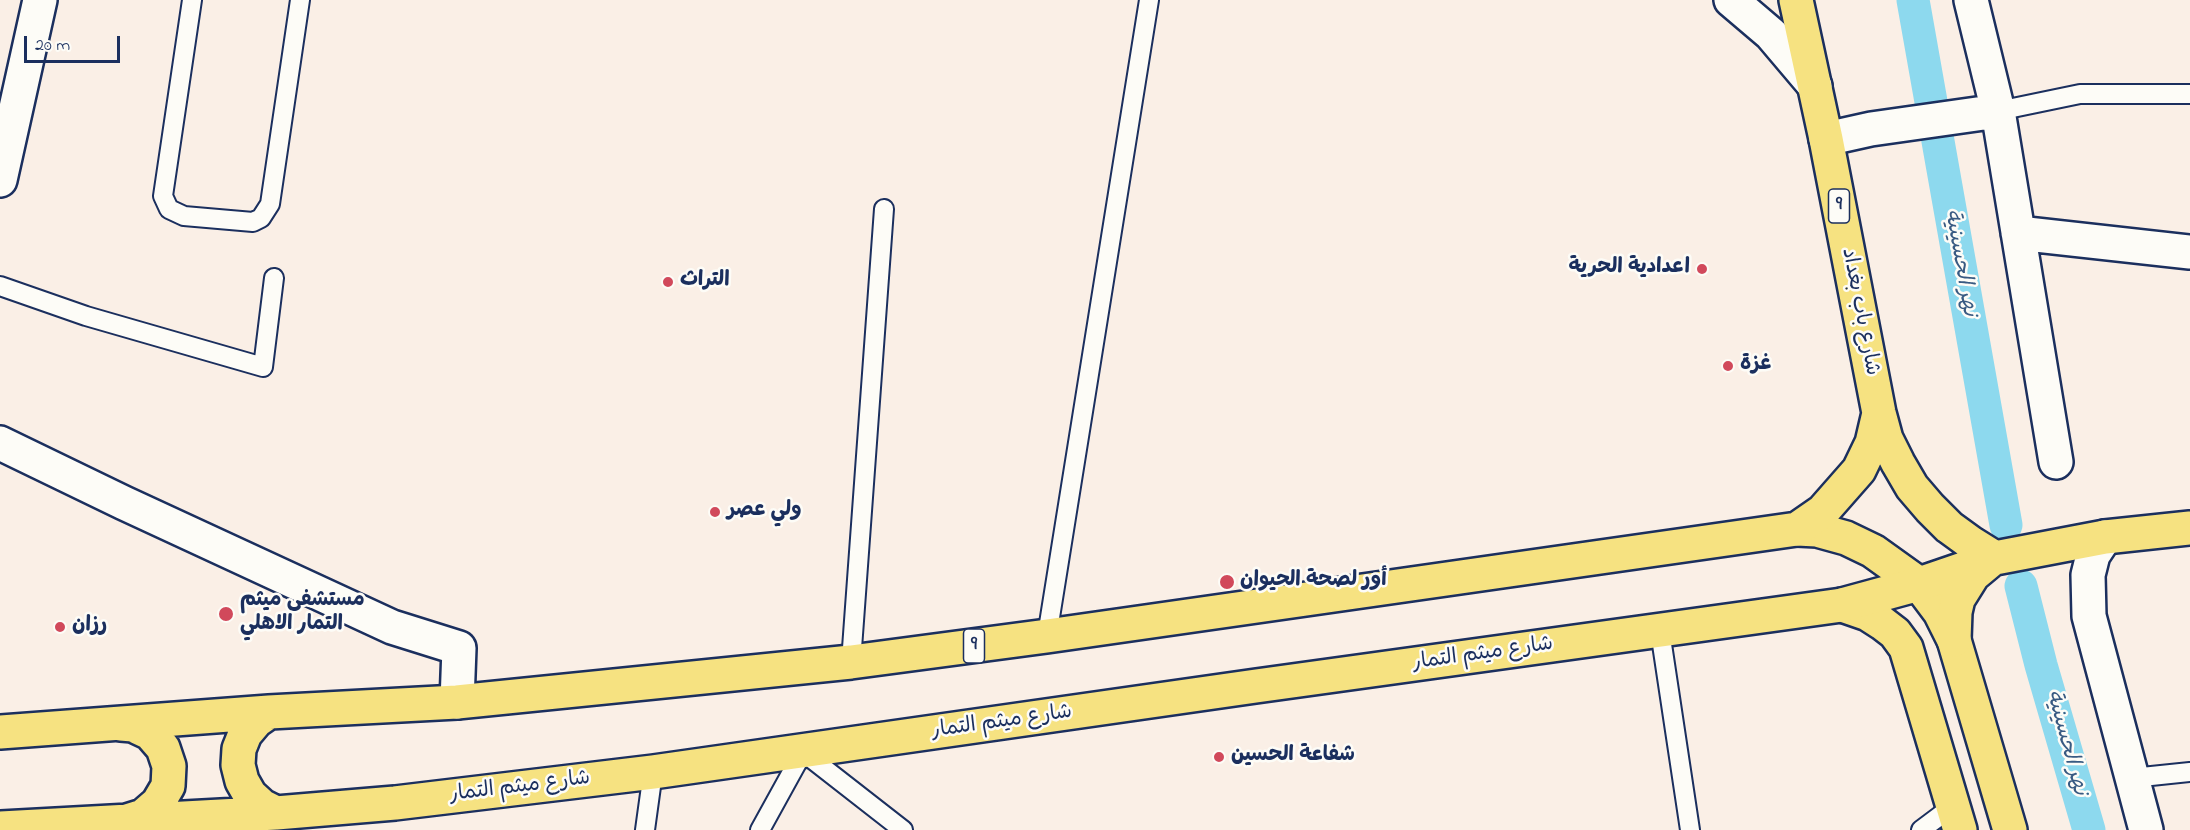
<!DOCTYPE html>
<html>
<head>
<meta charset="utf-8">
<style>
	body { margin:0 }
	#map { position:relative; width:2190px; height:830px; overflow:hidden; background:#faefe6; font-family:"Indie Flower",sans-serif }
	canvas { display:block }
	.scale { position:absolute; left:24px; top:36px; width:96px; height:27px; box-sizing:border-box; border:3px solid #1b2f5e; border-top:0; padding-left:8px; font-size:18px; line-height:21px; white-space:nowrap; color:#1b2f5e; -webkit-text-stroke:4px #fdfcf7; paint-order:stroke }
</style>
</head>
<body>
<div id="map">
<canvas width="2190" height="830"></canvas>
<div class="scale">20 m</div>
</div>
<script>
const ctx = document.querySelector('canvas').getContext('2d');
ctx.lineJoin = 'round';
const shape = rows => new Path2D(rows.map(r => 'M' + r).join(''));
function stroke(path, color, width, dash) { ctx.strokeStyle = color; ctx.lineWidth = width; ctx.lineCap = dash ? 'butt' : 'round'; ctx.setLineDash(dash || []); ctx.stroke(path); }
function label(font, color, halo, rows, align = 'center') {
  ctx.font = font + ' "Indie Flower","Playpen Sans Arabic",sans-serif'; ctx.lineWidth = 5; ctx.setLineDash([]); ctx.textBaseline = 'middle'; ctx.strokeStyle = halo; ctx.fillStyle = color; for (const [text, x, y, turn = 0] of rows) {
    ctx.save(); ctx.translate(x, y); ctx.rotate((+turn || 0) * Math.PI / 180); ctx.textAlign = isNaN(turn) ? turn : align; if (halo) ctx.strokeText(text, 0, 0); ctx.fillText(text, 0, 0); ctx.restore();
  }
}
stroke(shape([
	[1913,0,2006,525],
	[2021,586,2041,665,2089,830]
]), '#8dd9ee', 33);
const service = shape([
	[192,0,163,196,169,209,184,216,253,222,261,218,270,204,300,0],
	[1998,111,2080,94,2190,94],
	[0,286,86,316,263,367,274,278],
	[1660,631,1690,830],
	[1047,636,1149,0],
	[851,662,884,209],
	[2132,778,2190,772],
	[645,830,653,772],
	[760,830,803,752,903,830],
	[1921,830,1953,806]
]);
const minor = shape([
	[1971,0,1998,111,2056,462],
	[1826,139,1871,129,1998,111],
	[0,180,40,0],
	[2018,233,2190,252],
	[0,443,124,503,392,627,459,648,457,702]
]);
const tertiary = shape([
	[1731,0,1771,34,1815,86]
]);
const secondary = shape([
	[2105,537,2093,555,2088,575,2089,616,2146,830]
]);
const primary = shape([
	[1797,529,1817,530,1846,538,1873,551,1919,584,1940,612,1954,640,2010,830],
	[1842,605,1868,614,1882,623,1895,633,1906,648,1960,830]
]);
const trunk = shape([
	[1796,0,1826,139,1879,413,1886,439,1898,463,1912,487,1930,508,1949,527,1971,543,1995,558],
	[1954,640,1955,612,1958,599,1973,575,1991,560],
	[269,712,256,721,245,734,239,749,238,765,242,781,250,795,262,806,276,813],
	[121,724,133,725,150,733,163,748,169,766,168,786,158,803,143,816,127,821],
	[0,732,269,712,457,702,851,662,1047,636,1797,529,1823,511,1859,470,1872,443,1879,413],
	[0,828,276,813,395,803,653,772,1256,686,1842,605,1919,584,1995,558,2105,537,2190,528]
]);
stroke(service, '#1b2f5e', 22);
stroke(minor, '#1b2f5e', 38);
stroke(tertiary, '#1b2f5e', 38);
stroke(secondary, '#1b2f5e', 38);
stroke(primary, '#1b2f5e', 38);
stroke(trunk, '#1b2f5e', 38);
stroke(service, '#fdfcf7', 18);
stroke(minor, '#fdfcf7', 33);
stroke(tertiary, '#fdfcf7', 33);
stroke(secondary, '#fdfcf7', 33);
stroke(primary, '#f6e281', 33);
stroke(trunk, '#f6e281', 33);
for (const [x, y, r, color] of [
	[1702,269,6,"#d1495b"],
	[668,282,6,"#d1495b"],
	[1728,366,6,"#d1495b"],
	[715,512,6,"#d1495b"],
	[1227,582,8,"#d1495b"],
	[226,614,8,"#d1495b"],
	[60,627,6,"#d1495b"],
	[1219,757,6,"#d1495b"]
]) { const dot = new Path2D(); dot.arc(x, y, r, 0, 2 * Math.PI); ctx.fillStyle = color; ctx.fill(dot); stroke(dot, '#fdfcf7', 2); }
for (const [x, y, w] of [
	[1839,206,21],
	[974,646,21]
]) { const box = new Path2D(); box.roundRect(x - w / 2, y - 17, w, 34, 4.5); ctx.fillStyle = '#fdfcf7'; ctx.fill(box); stroke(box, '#1b2f5e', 1.5); }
label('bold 20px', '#1b2f5e', null, [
	["9",1839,206],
	["9",974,646]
]);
label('bold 21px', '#1b2f5e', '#fdfcf7', [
	["اعدادية الحرية",1690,269,"right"],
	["التراث",680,282],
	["غزة",1740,366],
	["ولي عصر",727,512],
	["أور لصحة الحيوان",1240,582],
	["مستشفى ميثم",240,602],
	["التمار الاهلي",240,626],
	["رزان",72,627],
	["شفاعة الحسين",1231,757]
], 'left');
label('21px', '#1b2f5e', '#fdfcf7', [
	["شارع باب بغداد",1859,312,79],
	["شارع ميثم التمار",1483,655,-8],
	["شارع ميثم التمار",1002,723,-8],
	["شارع ميثم التمار",520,788,-7]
]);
label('italic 22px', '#385a82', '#fdfcf7', [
	["نهر الحسينية",1959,263,80],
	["نهر الحسينية",2065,743,75]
]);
</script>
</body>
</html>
